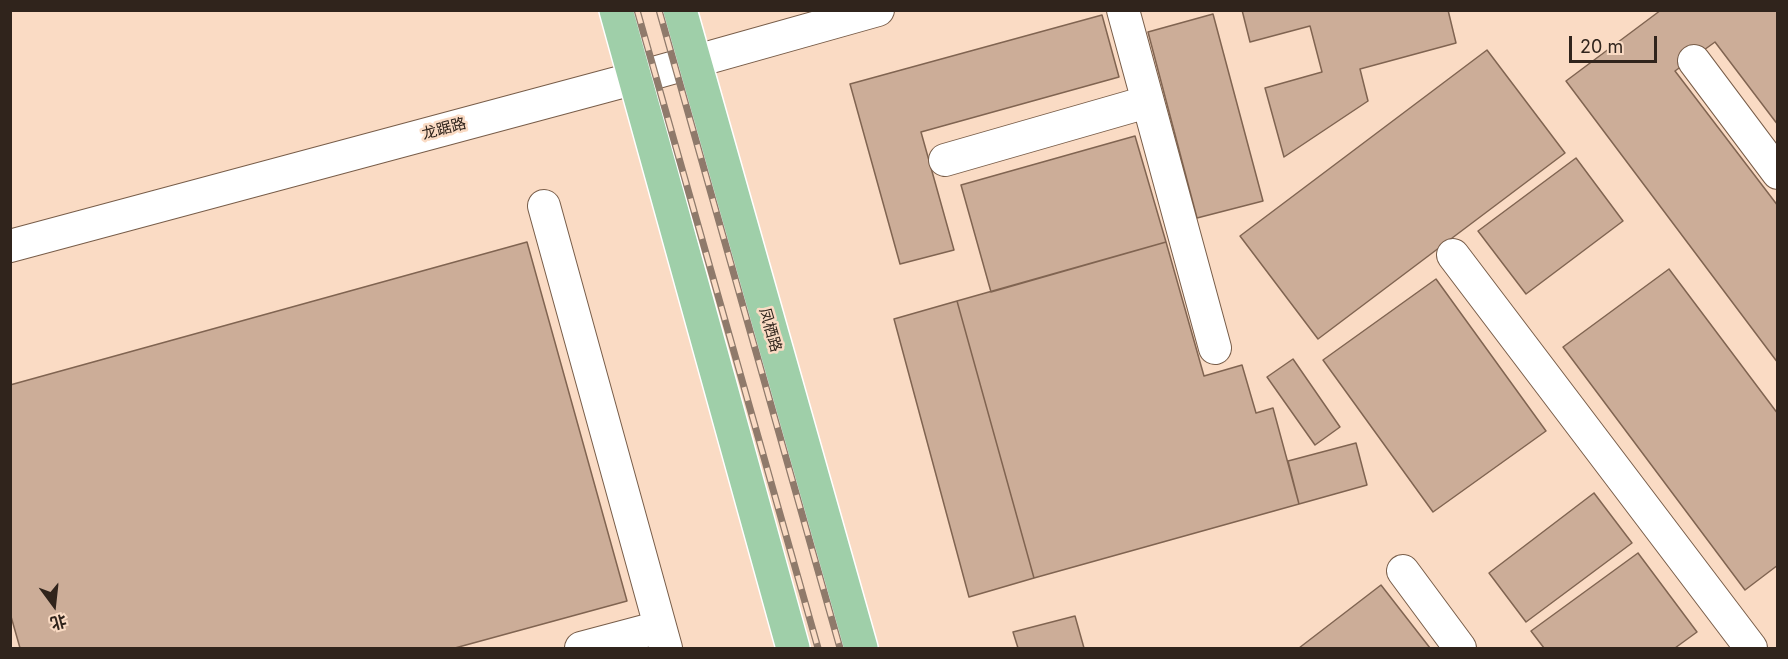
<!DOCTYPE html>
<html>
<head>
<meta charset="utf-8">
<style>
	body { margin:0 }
	#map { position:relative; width:1788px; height:659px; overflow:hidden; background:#fadbc4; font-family:Inter,"Noto Sans SC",sans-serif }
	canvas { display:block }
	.frame { position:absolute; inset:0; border:12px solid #30241c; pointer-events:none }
	.north { position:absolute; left:24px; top:575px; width:60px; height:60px; -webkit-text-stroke:4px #fadbc4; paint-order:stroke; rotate:165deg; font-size:16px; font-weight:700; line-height:24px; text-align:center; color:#30241c }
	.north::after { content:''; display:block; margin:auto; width:21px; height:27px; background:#30241c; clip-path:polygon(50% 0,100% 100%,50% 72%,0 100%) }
	.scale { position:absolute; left:1569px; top:36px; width:88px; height:27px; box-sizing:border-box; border:3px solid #30241c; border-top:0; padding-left:8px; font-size:18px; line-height:21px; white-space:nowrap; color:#30241c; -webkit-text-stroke:4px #fadbc4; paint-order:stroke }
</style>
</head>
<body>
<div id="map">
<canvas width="1788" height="659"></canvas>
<div class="frame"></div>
<div class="north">北</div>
<div class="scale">20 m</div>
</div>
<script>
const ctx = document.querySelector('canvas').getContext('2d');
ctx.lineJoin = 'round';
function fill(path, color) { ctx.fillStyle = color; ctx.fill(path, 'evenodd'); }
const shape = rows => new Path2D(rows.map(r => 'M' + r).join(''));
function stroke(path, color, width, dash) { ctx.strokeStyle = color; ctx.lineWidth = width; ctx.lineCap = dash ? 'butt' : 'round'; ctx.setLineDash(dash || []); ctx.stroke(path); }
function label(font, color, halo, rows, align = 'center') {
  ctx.font = font + ' Inter,"Noto Sans SC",sans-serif'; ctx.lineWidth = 5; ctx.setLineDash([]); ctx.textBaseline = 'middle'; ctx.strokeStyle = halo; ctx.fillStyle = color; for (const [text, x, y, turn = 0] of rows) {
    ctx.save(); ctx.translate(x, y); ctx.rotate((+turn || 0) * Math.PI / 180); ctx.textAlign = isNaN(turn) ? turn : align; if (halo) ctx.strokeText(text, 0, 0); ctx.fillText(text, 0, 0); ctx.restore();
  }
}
const building = shape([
	[1242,10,1448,10,1456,43,1360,69,1368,101,1284,157,1265,88,1322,72,1310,26,1250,42,1242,10],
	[1661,10,1778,10,1778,125,1715,42,1675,71,1778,206,1778,363,1566,81,1661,10],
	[1213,14,1263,201,1197,218,1148,32,1213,14],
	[1102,15,1119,77,921,132,954,250,900,264,850,84,1102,15],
	[1487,50,1565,153,1318,339,1240,236,1487,50],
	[1135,136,1166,242,991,292,961,185,1135,136],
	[1576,158,1623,221,1526,294,1478,231,1576,158],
	[527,242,627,601,455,648,20,648,10,613,10,385,527,242],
	[1166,242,1204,376,1242,365,1256,413,1273,408,1299,504,1034,578,957,301,1166,242],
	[1669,269,1778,414,1778,565,1745,590,1563,347,1669,269],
	[1436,279,1546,431,1433,512,1323,360,1436,279],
	[957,301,1034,578,969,597,894,319,957,301],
	[1293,359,1340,427,1315,445,1267,377,1293,359],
	[1356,443,1367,485,1299,504,1288,461,1356,443],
	[1594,493,1632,543,1526,622,1489,573,1594,493],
	[1638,553,1697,632,1675,648,1544,648,1531,631,1638,553],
	[1381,585,1430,648,1299,648,1381,585],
	[1075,616,1084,648,1018,648,1013,632,1075,616]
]);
fill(building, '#ccad98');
stroke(building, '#806451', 1.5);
const minor = shape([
	[1123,10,1215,348],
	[1694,61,1778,173],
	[945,160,1147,102],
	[544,206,666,648],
	[10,246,636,78,878,10],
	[1453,255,1751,648],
	[1403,571,1460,648],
	[581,648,660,627]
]);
const major = shape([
	[616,10,793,648],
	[680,10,861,648]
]);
stroke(minor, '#785d49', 34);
stroke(major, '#fff', 36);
stroke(minor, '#fff', 32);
stroke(major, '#9fcfa9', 33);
const rail = shape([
	[637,10,818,648],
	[659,10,840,648]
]);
stroke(rail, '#8f7a6b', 7);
stroke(rail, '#fadbc4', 4.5, [14]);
label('15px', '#30241c', '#fadbc4', [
	["龙踞路",444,129,-15],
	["凤栖路",770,330,74]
]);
</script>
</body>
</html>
